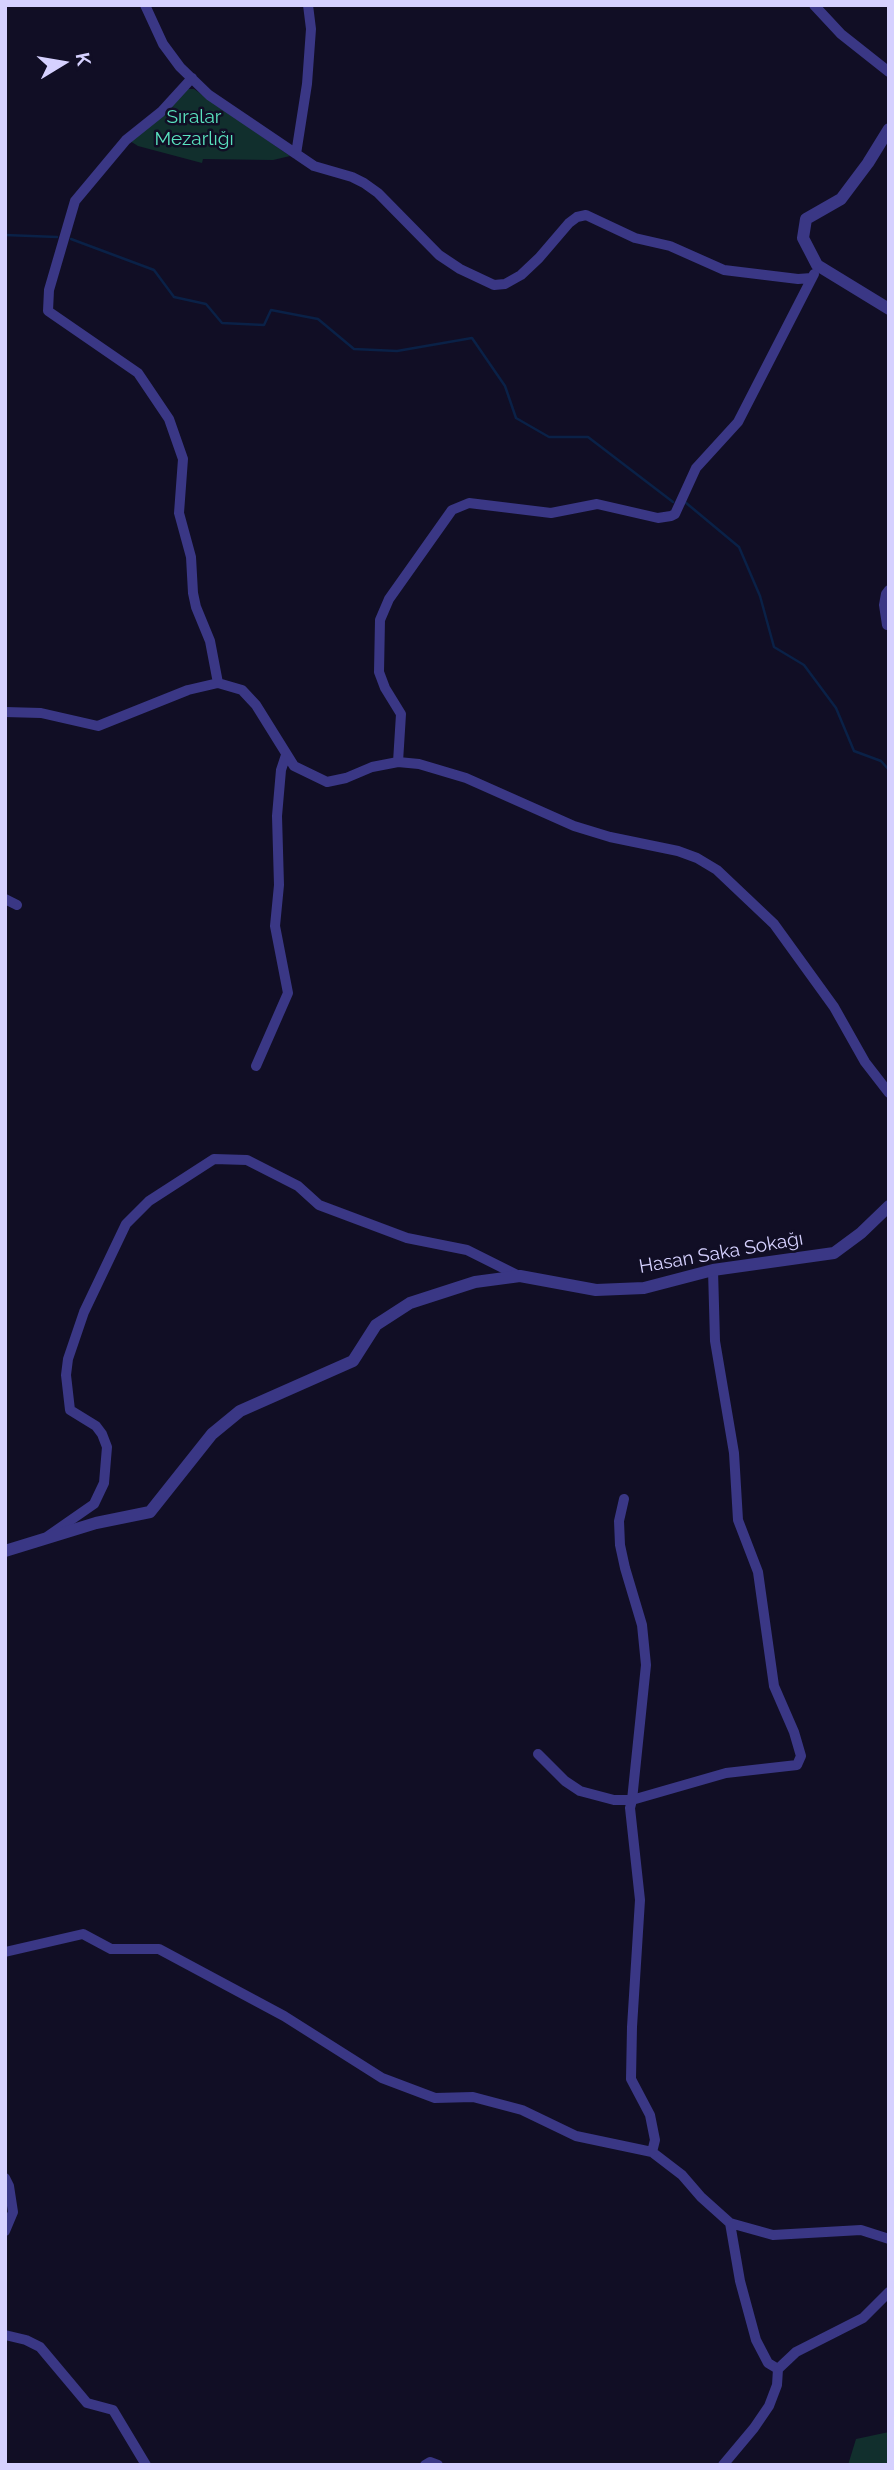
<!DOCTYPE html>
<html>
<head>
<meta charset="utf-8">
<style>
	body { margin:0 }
	#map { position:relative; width:894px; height:2470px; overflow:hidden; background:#110e25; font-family:Raleway,sans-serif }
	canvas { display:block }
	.frame { position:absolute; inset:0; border:7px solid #d6d1ff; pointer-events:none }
	.north { position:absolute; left:28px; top:28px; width:70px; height:70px; -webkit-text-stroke:5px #110e25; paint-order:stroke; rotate:79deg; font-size:19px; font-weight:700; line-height:28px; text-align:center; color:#d6d1ff }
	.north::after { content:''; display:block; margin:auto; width:24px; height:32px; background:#d6d1ff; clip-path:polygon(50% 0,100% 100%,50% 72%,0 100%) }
</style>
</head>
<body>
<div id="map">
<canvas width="894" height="2470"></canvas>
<div class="frame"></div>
<div class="north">K</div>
</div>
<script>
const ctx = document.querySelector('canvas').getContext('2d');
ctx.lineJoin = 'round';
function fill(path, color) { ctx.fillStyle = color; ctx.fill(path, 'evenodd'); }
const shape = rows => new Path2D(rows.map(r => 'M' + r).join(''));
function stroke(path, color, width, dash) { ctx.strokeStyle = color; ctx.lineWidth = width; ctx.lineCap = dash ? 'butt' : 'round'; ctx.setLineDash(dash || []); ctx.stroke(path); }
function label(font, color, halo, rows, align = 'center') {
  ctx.font = font + ' Raleway,sans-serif'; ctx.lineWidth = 5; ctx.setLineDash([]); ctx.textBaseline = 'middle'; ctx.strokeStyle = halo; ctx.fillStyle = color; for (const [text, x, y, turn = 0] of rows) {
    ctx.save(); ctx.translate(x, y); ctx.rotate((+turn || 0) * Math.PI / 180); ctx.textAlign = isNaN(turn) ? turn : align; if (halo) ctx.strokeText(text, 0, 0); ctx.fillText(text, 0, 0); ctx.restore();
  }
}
fill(shape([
	[186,89,194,89,290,156,273,160,203,159,202,163,138,146,130,141],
	[889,2432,889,2465,848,2465,856,2439]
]), '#112f2d');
stroke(shape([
	[5,235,57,237],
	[71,239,154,270,174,297,206,304,222,323,264,325,271,310,318,319,354,349,397,351,472,338,505,386,516,418,549,437,588,437,673,502],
	[685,502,739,547,760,596,774,647,804,665,836,708,854,751,881,761,889,770]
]), '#0a2147', 2.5);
stroke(shape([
	[145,5,163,44,180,67,209,95,314,166,352,177,364,183,378,193,439,255,460,269,494,285,505,284,521,275,539,258,569,223,577,217,586,215,635,238,670,246,724,270,798,279,812,278],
	[814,5,841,34,889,72],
	[192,78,161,112,126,140,75,201,49,290,48,311,138,373,169,419,183,459,179,513,191,557,193,593,196,607,210,641,218,683],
	[296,154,307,84,311,29,308,5],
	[887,625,884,605,886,594,889,590],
	[5,712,41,713,98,726,188,690,218,683,242,690,256,705,294,766,327,782,346,778,372,767,398,762,419,764,466,778,574,826,610,837,678,851,697,858,717,870,774,924,834,1007,865,1062,889,1093],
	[398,762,401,714,385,688,379,672,380,620,389,599,452,510,469,503,551,513,597,504,658,518,671,516,675,514,696,468,738,422,814,274],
	[5,899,17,905],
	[256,1066,288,993,275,926,279,885,277,816,281,770,286,755],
	[48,1536,94,1504,104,1483,107,1447,102,1434,96,1426,70,1410,66,1375,68,1359,84,1312,126,1224,149,1201,214,1159,247,1160,298,1186,319,1205,407,1238,467,1250,519,1276],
	[538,1754,565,1781,580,1791,614,1800,632,1800,646,1665,642,1625,625,1568,620,1545,619,1521,624,1499],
	[5,1952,83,1934,111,1949,159,1949,284,2016,382,2078,435,2098,473,2097,522,2110,576,2136,652,2152,682,2175,701,2197,730,2223,773,2235,861,2230,889,2239],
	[652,2152,655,2140,650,2115,631,2079,632,2027,640,1900,630,1808,632,1800,726,1773,797,1765,801,1756,794,1732,774,1686,758,1572,738,1520,734,1453,715,1341,713,1270],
	[5,2178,9,2186,13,2212,5,2231],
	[730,2223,740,2281,756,2340,768,2363,778,2369],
	[5,2335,26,2340,40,2347,87,2403,113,2410,146,2465],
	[425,2465,430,2462,438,2465],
	[723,2465,754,2428,769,2406,777,2385,778,2369,796,2352,863,2318,889,2292]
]), '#3a3785', 10);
stroke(shape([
	[889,129,868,163,841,199,806,219,803,238,817,265,889,309],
	[5,1551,96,1523,150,1512,212,1434,240,1411,353,1361,376,1325,410,1303,475,1282,520,1276,596,1290,644,1288,713,1270,834,1253,861,1233,889,1206]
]), '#3a3785', 12);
label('19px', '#5ae3bf', '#110e25', [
	["Sıralar",194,117],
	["Mezarlığı",194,139]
]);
label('19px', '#d6d1ff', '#110e25', [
	["Hasan Saka Sokağı",721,1253,-10]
]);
</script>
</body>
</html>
